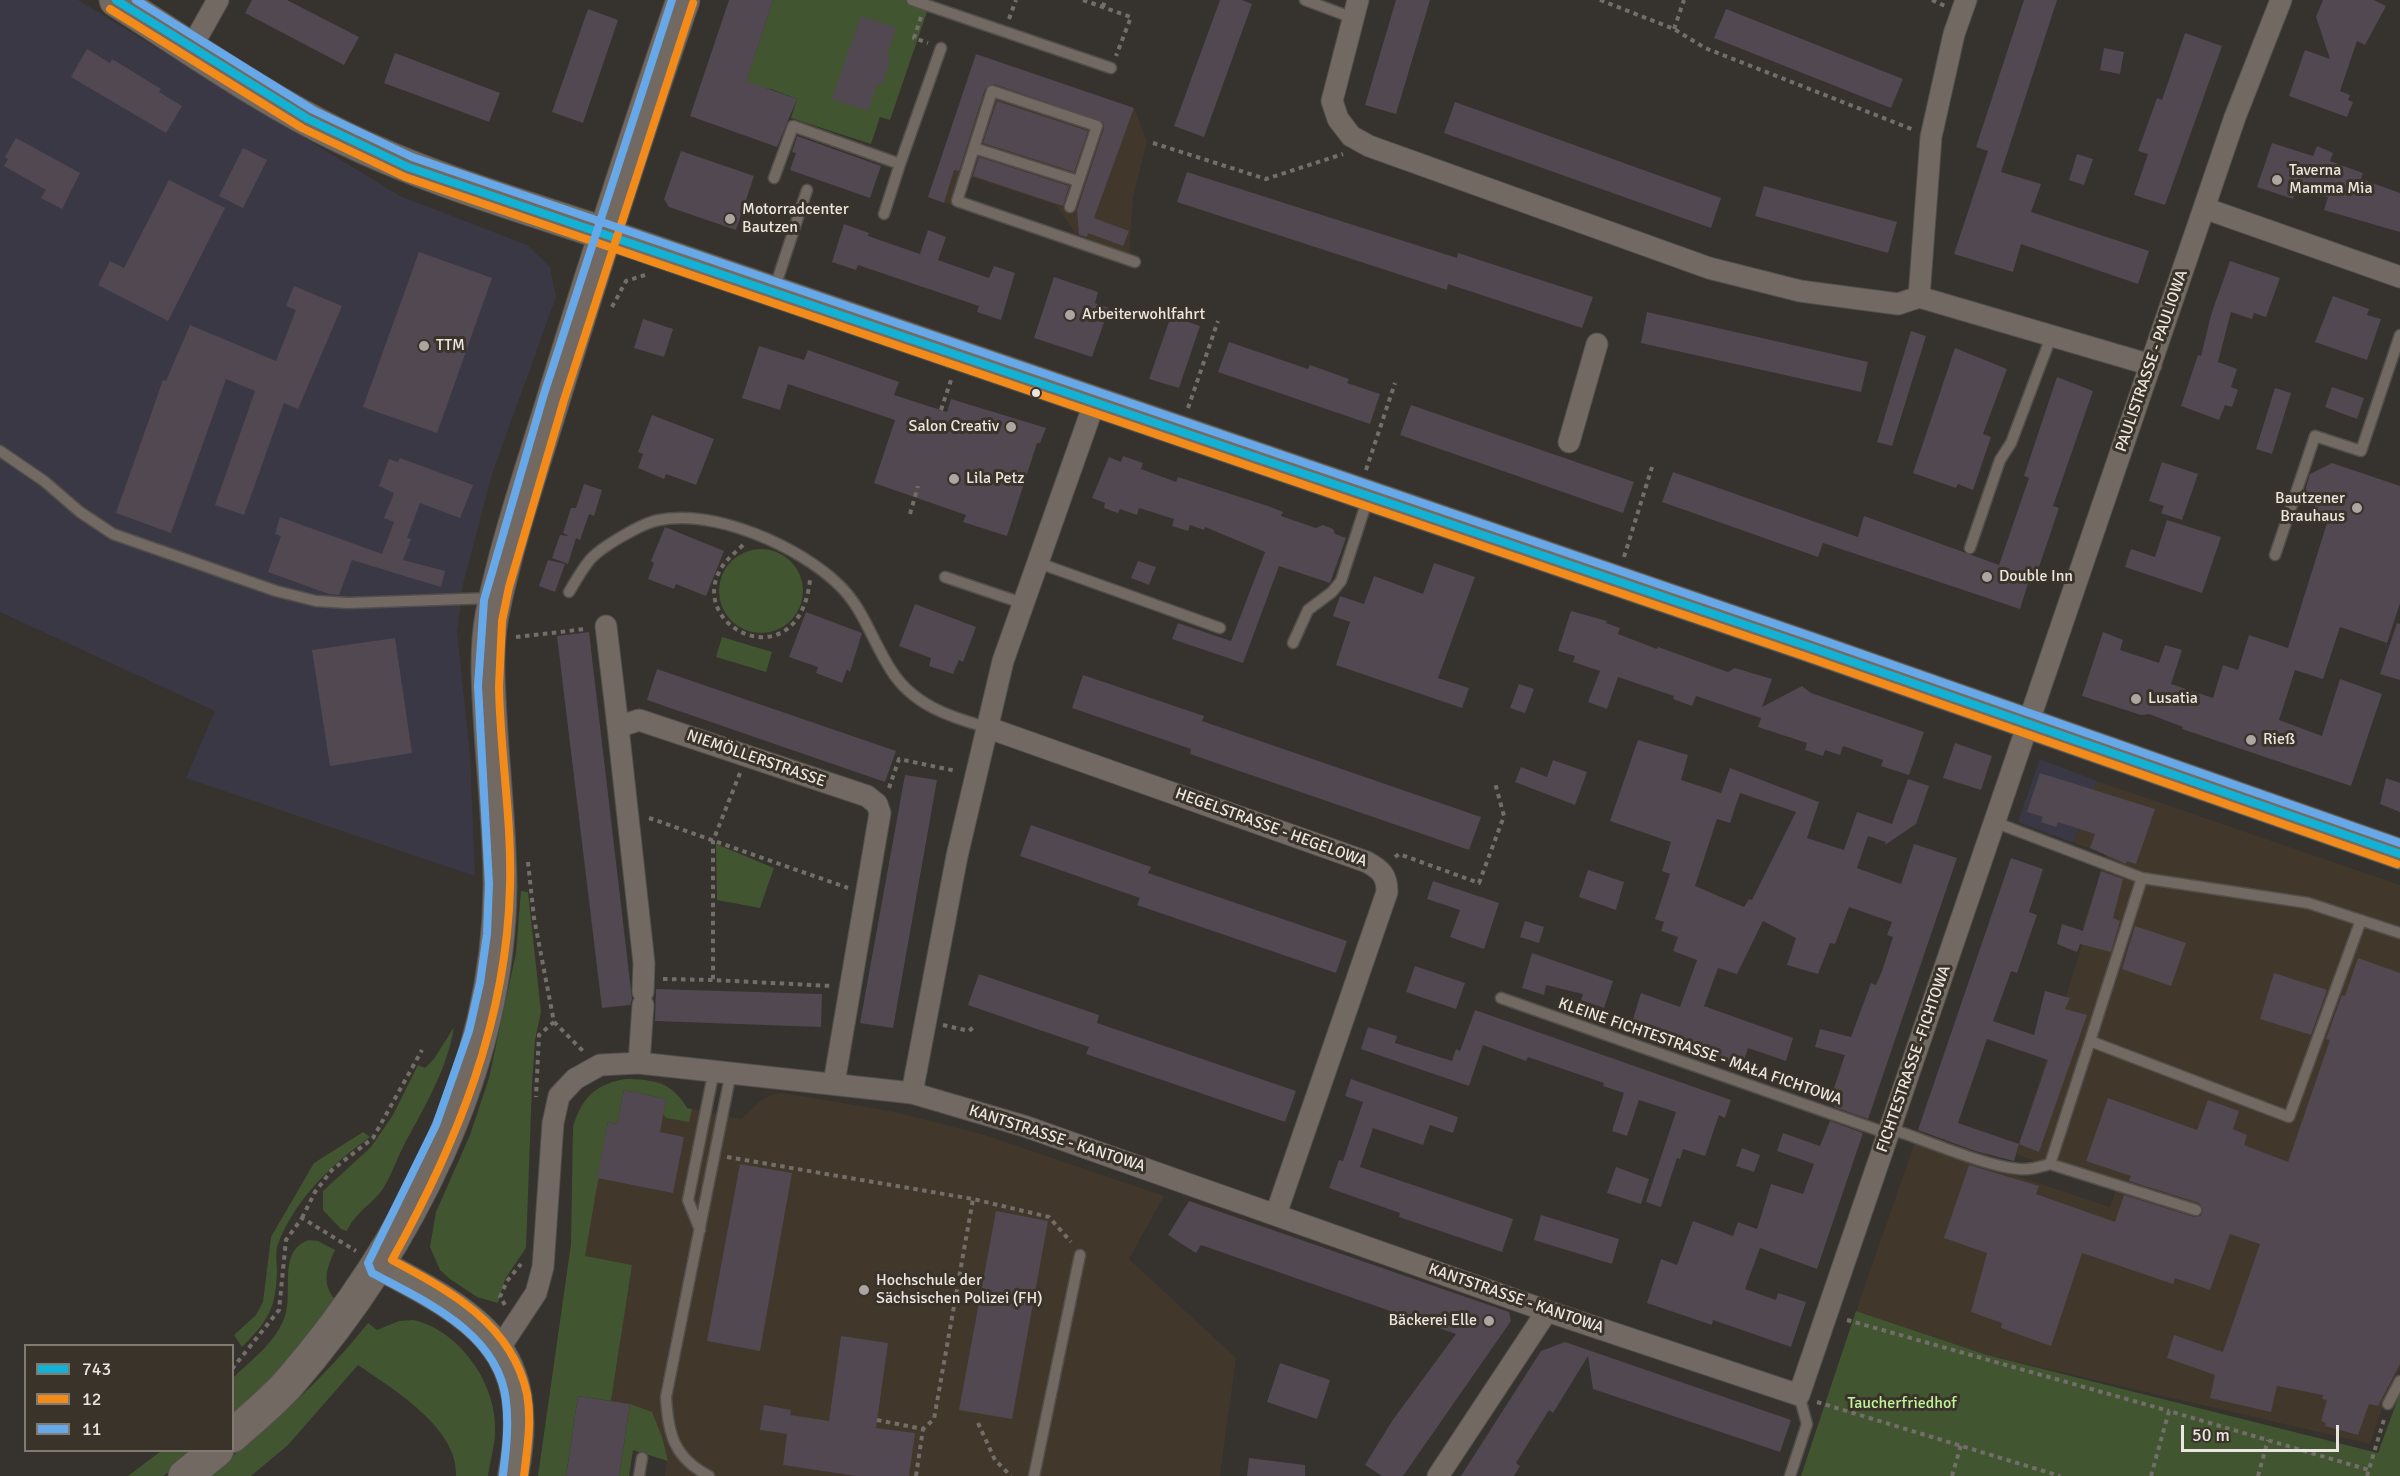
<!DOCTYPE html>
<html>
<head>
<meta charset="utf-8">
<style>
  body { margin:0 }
  #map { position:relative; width:2400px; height:1476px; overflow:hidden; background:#36322e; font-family:Signika,sans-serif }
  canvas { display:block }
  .legend { position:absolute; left:24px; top:1344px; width:210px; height:108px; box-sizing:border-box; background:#3a332a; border:2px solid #807a72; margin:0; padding:8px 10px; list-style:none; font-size:18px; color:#eae5df }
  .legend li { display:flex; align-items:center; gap:12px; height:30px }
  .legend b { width:30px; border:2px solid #807a72 }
  .scale { position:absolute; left:2181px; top:1425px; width:158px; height:27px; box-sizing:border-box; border:3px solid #eae5df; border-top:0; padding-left:8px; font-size:18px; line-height:21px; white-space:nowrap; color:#eae5df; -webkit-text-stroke:4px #3a332a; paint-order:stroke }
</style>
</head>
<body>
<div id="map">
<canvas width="2400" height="1476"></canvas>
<ul class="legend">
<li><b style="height:8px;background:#13b2d5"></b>743</li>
<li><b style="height:8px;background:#f28b1a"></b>12</li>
<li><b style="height:8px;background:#67a8e8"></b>11</li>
</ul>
<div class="scale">50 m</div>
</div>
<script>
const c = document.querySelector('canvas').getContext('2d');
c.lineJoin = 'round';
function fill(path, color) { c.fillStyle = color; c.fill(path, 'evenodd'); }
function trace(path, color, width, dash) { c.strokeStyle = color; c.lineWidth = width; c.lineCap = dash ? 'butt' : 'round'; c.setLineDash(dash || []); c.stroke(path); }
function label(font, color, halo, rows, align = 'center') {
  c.font = font + ' Signika,sans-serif'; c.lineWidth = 6; c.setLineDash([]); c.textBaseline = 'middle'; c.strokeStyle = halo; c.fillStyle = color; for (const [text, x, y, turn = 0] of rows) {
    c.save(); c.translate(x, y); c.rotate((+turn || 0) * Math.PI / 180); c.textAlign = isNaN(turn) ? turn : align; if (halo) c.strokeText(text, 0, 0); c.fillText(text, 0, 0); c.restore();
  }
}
const commercial = new Path2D(`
  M0 0H78L400 196 527 245 550 267 556 297 492 474 463 584 457 633 470 754 475 876 186 778 215 711 0 612Z
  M2040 759 2097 781 2074 843 2018 822Z`);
const built = new Path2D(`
  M976 54 1134 108 1147 141 1133 198 1129 255 1075 233 1056 205 971 177 960 208 928 197Z
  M2097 781 2400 885V1369L2385 1399 2370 1444 1987 1355 1856 1311 1915 1142 2110 1207 2116 1191 2016 1154 2087 930 2082 928 2107 854 2074 843Z
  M626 1079 662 1082 673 1090 687 1108 741 1119 760 1101 773 1094 784 1093 895 1112 985 1135 1164 1196 1129 1259 1236 1358 1220 1476H665L667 1461 627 1427 630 1404 611 1401 621 1339 561 1321 571 1244 573 1127 577 1114 590 1093 613 1081Z`);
const green = new Path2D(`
  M773 0H912L929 6 890 120 880 117 871 144 791 118 797 99 771 89 744 86Z
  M719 591a42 42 0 1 1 84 0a42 42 0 1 1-84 0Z
  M722 637 772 652 766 672 716 657Z
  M716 844 774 868 760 908 717 900Z
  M521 891 528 892 541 1012 535 1040 532 1085 526 1248 505 1279 498 1303 477 1297 450 1279 440 1270 430 1247 436 1212 470 1135 489 1078 516 953Z
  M454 1027C447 1071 423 1109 403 1147 396 1161 391 1176 383 1189 372 1204 354 1214 347 1231L341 1229 323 1210V1191L371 1147 393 1115 418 1065 425 1068 434 1059Z
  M626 1079C653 1079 673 1083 687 1108L692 1109 689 1122 666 1118 663 1114 666 1099 624 1090 617 1124 608 1122 585 1256 632 1265 611 1401 578 1396 566 1476H538L571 1244 573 1127C582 1097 596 1084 626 1079Z
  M363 1132 370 1137C331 1165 296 1198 278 1244 275 1251 277 1263 277 1271 276 1309 268 1321 242 1347L234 1335 256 1315 263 1302 271 1237 314 1163Z
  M309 1240 318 1241 335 1250C327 1267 321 1284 335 1299L311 1339 233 1420V1378C252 1359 273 1345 284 1319 295 1293 276 1251 309 1240Z
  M1856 1311 1987 1355 2378 1453 2400 1393V1476H1801Z
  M413 1320C460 1330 499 1386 495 1435 494 1448 490 1462 488 1476H456C459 1428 391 1388 358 1365L288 1445 251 1476H207C266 1431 322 1381 368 1323L377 1330 399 1321Z
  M630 1404 652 1412 662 1437 668 1461 633 1450 629 1476H619Z
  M161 1451H198L163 1476H128Z`);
const building = new Path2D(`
  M252 0H287L359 37 344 65 245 13Z
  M729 0H773L746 81 797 99 777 147 690 116Z
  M1220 0H1242L1252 4 1204 137 1174 126Z
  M1396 0H1430L1396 114 1365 105Z
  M2024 0H2057L2001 172 2041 184 2031 212 2149 251 2138 284 2021 244 2013 272 1954 254 1988 151 1976 147Z
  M2323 0H2374L2386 6 2365 45 2357 41 2340 91 2350 95 2348 100 2353 102 2347 117 2289 96 2305 50 2330 59 2316 17Z
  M588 9 618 20 583 123 552 112Z
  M1726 9 1903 79 1891 108 1714 38Z
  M861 16 896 28 887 56 891 58 882 85 877 84 868 111 832 99Z
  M2185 33 2222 46 2165 205 2134 195 2148 154 2138 151 2157 98 2162 100Z
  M2104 48 2124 52 2120 74 2100 70Z
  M87 49 110 63 112 59 161 89 159 92 182 106 166 133 71 77Z
  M395 53 500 93 489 122 384 83Z
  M976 54 1134 108 1094 218 1129 231 1123 246 1088 233 1087 237 1079 235 1077 210 1104 128 1103 122 994 84 985 89 959 171 954 170 944 203 928 197Z
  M997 101 1088 131 1074 172 983 143Z
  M1455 102 1721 198 1711 228 1444 133Z
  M797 136 881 166 870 198 790 170 796 153 792 152Z
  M16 138 80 173 62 209 41 198 46 190 4 166 8 159 5 157Z
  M2272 143 2313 156 2317 146 2333 153 2330 161 2363 173 2361 179 2400 193V232L2324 210 2328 197 2295 192 2293 199 2257 187Z
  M243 148 267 160 243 208 219 196Z
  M681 151 754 176 736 230 669 207 664 199Z
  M2077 154 2093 159 2084 185 2069 180Z
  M979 157 1069 186 1063 206 973 176Z
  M1187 172 1457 258 1458 253 1593 297 1582 328 1448 284 1447 290 1177 202Z
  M169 180 225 208 168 321 98 285 110 261 124 268Z
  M1764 186 1897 222 1888 253 1755 216Z
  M844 224 869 233 868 236 920 254 928 230 946 237 938 260 989 278 994 266 1015 273 1001 320 977 312 979 306 858 265 856 270 832 262Z
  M419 252 492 278 437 433 363 407Z
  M2230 261 2280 278 2266 317 2254 313 2252 319 2231 312 2218 362 2237 369 2231 387 2238 390 2232 407 2225 405 2219 420 2181 406 2198 355 2201 356 2211 315Z
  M1054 277 1098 292 1095 303 1109 308 1092 357 1034 338Z
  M294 286 342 306 298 409 284 403 244 515 215 505 255 391 226 379 171 533 116 513 163 380 166 381 190 325 276 361 296 310 286 306Z
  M2333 296 2369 309 2367 315 2381 319 2367 360 2315 342Z
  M1647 312 1868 362 1861 392 1641 343Z
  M1171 316 1200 326 1179 388 1149 379Z
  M643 319 673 329 664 357 634 348Z
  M1911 331 1926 336 1892 446 1877 442Z
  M1229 342 1308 369 1310 365 1349 379 1347 383 1380 394 1370 424 1218 372Z
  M759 346 804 360 808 350 899 382 894 395 947 412 951 399 1046 428 1040 443H1037L1007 536 963 522 966 515 874 483 895 420 788 384 780 410 742 398Z
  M1955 348 2007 369 1983 434 1991 437 1973 490 1958 484 1956 488 1913 473Z
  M2057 377 2093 391 2053 506 2059 508 2040 564 2034 578 2030 577 2020 609 1823 543 1818 557 1662 502 1673 472 1858 537 1864 516 1999 565 2029 478 2024 476Z
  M2332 387 2364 398 2357 419 2325 407Z
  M2275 388 2291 393 2272 454 2256 449Z
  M1411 405 1634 482 1623 513 1400 435Z
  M652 415 714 439 696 485 666 474 664 479 638 468 643 454 638 452Z
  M1123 456 1143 463 1141 469 1176 482 1178 477 1268 506 1283 512 1281 516 1316 528 1323 525 1333 529 1335 534 1346 538 1330 583 1279 566 1243 663 1172 639 1178 623 1231 641 1265 552 1205 527 1204 530 1190 525 1188 531 1172 526 1174 519 1139 508 1137 515 1120 509 1118 513 1104 508 1105 503 1092 498 1109 457 1121 462Z
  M400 458 473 485 460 518 420 503 407 538 411 539 403 560 445 571 441 587 352 560 339 595 329 594 268 572 281 536 275 534 280 517 382 554 394 522 384 518 394 493 379 486 389 459 398 462Z
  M2162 462 2198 474 2182 520 2161 513 2164 506 2149 501Z
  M2332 463 2400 486V603L2387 643 2340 627 2323 679 2295 670 2279 720 2322 736 2340 679 2382 694 2351 786 2182 729 2183 727 2149 714 2141 715 2082 696 2103 632 2123 640 2120 650 2159 663 2165 645 2182 650 2171 684 2213 698 2223 665 2238 670 2249 635 2288 648 2327 523 2312 517 2316 501 2306 494V487L2310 474Z
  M584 484 602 490 594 516 589 514 580 540 576 538 568 564 552 558 560 535 569 536 563 533 571 508H576Z
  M2167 520 2221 537 2202 593 2125 567 2131 549 2155 557Z
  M665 527 724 551 706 596 676 584 674 589 648 579 654 563 651 561Z
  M548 560 565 564 555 592 539 586Z
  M1138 561 1156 567 1149 585 1131 578Z
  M1434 563 1475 577 1438 678 1469 688 1462 708 1336 665 1350 622 1333 616 1340 596 1364 604 1374 576 1423 594Z
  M915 604 976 627 963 662 959 660 953 674 929 666 931 658 899 646Z
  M1571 611 1607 621 1606 623 1620 628 1618 634 1657 649 1658 647 1728 672 1735 668 1772 679 1762 707 1802 686 1811 693 1924 732 1909 775 1881 766 1883 760 1843 746 1840 755 1825 750 1823 756 1805 750 1807 743 1758 727 1761 718 1696 696 1692 706 1673 699 1674 696 1618 677 1607 709 1588 702 1600 671 1573 662 1575 656 1558 651Z
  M806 612 862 633 850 672 847 669 842 683 816 673 818 667 789 657Z
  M2397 623 2400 624V680L2380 674Z
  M589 632 632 999 630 1005 602 1008 557 636Z
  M395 638 412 753 330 766 312 650Z
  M657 669 896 751 885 782 647 700Z
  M1083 675 1204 716 1202 721 1481 817 1469 850 1190 754 1191 749 1072 708Z
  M1519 684 1534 689 1525 713 1510 708Z
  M1638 740 1688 755 1681 780 1721 793 1730 768 1819 802 1807 838 1844 850 1857 812 1892 824 1908 779 1929 786 1916 824 1885 845 1886 842 1868 836 1857 868 1901 884 1914 844 1957 858 1868 1119 1834 1107 1838 1096 1832 1094 1845 1055 1815 1047 1820 1029 1851 1037 1871 983 1876 985 1882 971 1893 937 1887 935 1892 922 1849 907 1835 944 1830 943 1818 974 1787 965 1796 938 1763 921 1737 974 1718 968 1704 1006 1793 1038 1786 1061 1748 1048 1742 1067 1672 1045 1676 1034 1633 1019 1641 993 1680 1007 1697 960 1673 951 1678 937 1661 931 1664 922 1655 919 1670 874 1662 871 1671 842 1610 821ZM1740 793 1796 812 1752 900 1749 899 1744 907 1695 886 1717 819 1730 823Z
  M1955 743 1992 756 1981 790 1943 778Z
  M1553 760 1587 772 1575 805 1515 782 1521 767 1547 777Z
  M2040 773 2155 809 2136 864 2127 861 2126 864 2090 848 2095 834 2058 822 2056 827 2041 822 2043 817 2027 812Z
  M905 775 937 780 893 1028 860 1023Z
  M2386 778 2400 783V812L2380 804Z
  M1031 825 1151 867 1148 873 1347 941 1336 973 1137 905 1140 898 1020 856Z
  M2011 858 2043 869 2029 912 2037 915 2017 973 2011 971 1993 1021 2034 1035 2045 991 2070 998 2065 1009 2087 1015 2039 1152 2019 1144 2014 1161 1975 1151 1918 1130ZM1987 1039 2048 1060 2019 1144 1958 1123Z
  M1588 870 1624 882 1616 910 1579 897Z
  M2101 871 2123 879 2113 918 2120 921 2111 952 2080 944 2077 952 2057 944 2062 924 2083 931Z
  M1433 881 1499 903 1484 949 1450 937 1460 910 1427 899Z
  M1525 921 1544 927 1539 943 1520 937Z
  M2135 926 2186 943 2171 986 2122 969Z
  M1532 953 1613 981 1604 1008 1581 1000 1583 994 1546 985 1544 995 1522 988Z
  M2358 958 2400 973V1364L2378 1406 2369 1404 2358 1435 2325 1426 2326 1423 2321 1421 2327 1400 2322 1399 2323 1395 2277 1386 2271 1412 2210 1398 2215 1375 2167 1358 2174 1335 2223 1352 2260 1244 2230 1234 2210 1290 2175 1278 2173 1284 2082 1253 2051 1346 2001 1328 2002 1323 1971 1312 1987 1253 1944 1238 1969 1165 2039 1186 2036 1194 2115 1222 2124 1195 2194 1217 2201 1216 2203 1209 2199 1203 2129 1181 2131 1176 2086 1161 2108 1098 2197 1130 2208 1100 2239 1111 2233 1129 2247 1135 2244 1145 2288 1162 2330 1040 2326 1039 2342 995 2345 996Z
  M1415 966 1465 983 1456 1009 1406 992Z
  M2274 973 2327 990 2311 1035 2260 1019Z
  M979 974 1099 1015 1097 1023 1296 1091 1285 1122 1086 1054 1089 1047 968 1005Z
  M656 989 822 994 821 1027 655 1021Z
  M1475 1010 1731 1100 1725 1118 1719 1115 1705 1156 1683 1149 1680 1159 1677 1158 1661 1207 1646 1202 1676 1112 1639 1100 1627 1136 1612 1131 1624 1093 1603 1086 1604 1083 1528 1057 1526 1061 1483 1045 1469 1086 1361 1049 1368 1027 1397 1036 1395 1043 1452 1061 1456 1049 1460 1051Z
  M1351 1079 1458 1117 1453 1133 1430 1125 1423 1145 1373 1128 1360 1167 1513 1219 1502 1252 1399 1217 1400 1213 1329 1188 1339 1160 1343 1161 1363 1102 1345 1096Z
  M624 1090 666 1099 660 1132 684 1137 673 1193 597 1178 608 1122 617 1124Z
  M1830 1121 1863 1133 1817 1269 1760 1248 1745 1289 1776 1300 1778 1293 1806 1302 1791 1347 1713 1320 1712 1325 1647 1303 1661 1259 1677 1265 1693 1221 1733 1236 1738 1222 1757 1229 1771 1184 1803 1194 1814 1164 1777 1151 1783 1133 1820 1146Z
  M1742 1148 1760 1155 1754 1172 1736 1166Z
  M740 1164 792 1173 760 1351 707 1341Z
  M1616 1167 1649 1179 1641 1204 1607 1193Z
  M1189 1201 1509 1312 1511 1321 1403 1476H1382L1365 1465 1392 1421 1456 1334 1201 1245 1196 1253 1168 1235Z
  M996 1211 1048 1221 1012 1419 959 1410Z
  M1541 1215 1619 1239 1612 1264 1534 1240Z
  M841 1336 888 1343 876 1428 915 1433 909 1476H856L783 1465 787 1434 760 1430 764 1405 791 1410 790 1415 829 1421Z
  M1565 1342 1791 1420 1780 1452 1593 1389 1588 1356 1553 1413 1549 1410 1516 1463 1520 1466 1514 1476H1461L1541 1351Z
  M1280 1363 1330 1380 1317 1419 1267 1402Z
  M578 1396 630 1404 619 1476H566Z
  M1249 1458 1305 1465V1476H1247Z`);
const path = new Path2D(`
  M1083 0 1131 17 1116 56
  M1600 0 1674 29 1705 48 1914 130
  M1932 0 1945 6
  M1103 7 1105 0
  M921 17 914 38 928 43
  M1009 19 1016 0
  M1674 29 1684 0
  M1153 143 1266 179 1343 154
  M612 307 626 281 645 275
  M1188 408 1218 321
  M941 410 952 377
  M1366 470 1395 383
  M910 514 918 486
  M743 545C734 554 725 560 719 572 690 630 799 680 810 580
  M1624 557 1652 467
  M516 637 586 629
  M740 773 713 841V980L832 986
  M889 788 899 759 956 771
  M649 818 848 888
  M1395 857 1399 854 1479 883 1504 816 1495 783
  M528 862 534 918 554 1022 539 1035 536 1097
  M663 979 713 980
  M554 1022 583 1051
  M943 1025 969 1031 976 1025
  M727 1157 973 1199 1049 1217 1071 1242
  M302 1218 315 1192 332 1170 373 1138 422 1050
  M505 1305 500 1297 507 1281 521 1264
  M1847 1320 2169 1411
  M232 1369 279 1310 286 1240 302 1218 356 1251
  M1817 1402 2060 1476
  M877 1420 923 1429 934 1419 973 1199
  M978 1423 995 1460 1011 1476
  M916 1476 923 1429
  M1952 1476 1961 1445
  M2151 1476 2169 1411 2369 1470
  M2258 1476 2268 1440
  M2367 1476 2385 1416`);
const lane = new Path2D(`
  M912 0 1111 68
  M1305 0 1353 18
  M974 148 1078 181
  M774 178 793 126 900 164 941 48
  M1070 207 1097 126 992 91 957 201 1135 262
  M884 214 900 164
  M774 290 807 190
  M0 451 44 481 80 512 113 534 276 591 316 601 348 603 492 598
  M1970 548 2000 460 2011 443 2051 337
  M2275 555 2315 436 2361 451 2400 335
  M1036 562 1220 628
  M945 577 1022 603
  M569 592C575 582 581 571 589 561 599 548 642 523 659 520 715 509 799 546 839 585 864 609 872 641 891 670 912 704 949 717 986 727
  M1293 643 1308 610 1332 592 1341 581 1368 498
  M1994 822 2142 878 2308 903 2400 933
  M2142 878 2090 1041 2289 1117 2361 920
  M1501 998 1889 1134
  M2090 1041 2050 1164 2196 1210
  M1891 1129C1926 1140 1984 1166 2019 1169 2030 1170 2040 1167 2050 1164
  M700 1230 688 1200 714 1070
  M2388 1404 2400 1381
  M639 1476 642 1458
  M709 1476C674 1458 668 1434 666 1397L731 1072
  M1034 1476 1080 1255
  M1790 1476 1807 1424 1799 1395`);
const street = new Path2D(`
  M1358 0 1332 101 1338 119 1351 136 1369 146 1709 268 1800 291 1898 304 1919 297 2151 365
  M191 48 218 0
  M2204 208 2400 277
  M1919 297 1931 137 1954 34 1966 0
  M1569 442 1597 344
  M606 626 618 727
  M986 727 1367 862C1381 870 1387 875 1387 892L1276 1214
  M643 992 644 963 618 727 639 720 867 796 877 804 880 813 834 1083
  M639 1063 643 1005
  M912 1093 957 856 1003 661 1095 401
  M499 1349 536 1293 543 1267 553 1123 559 1096 575 1079 600 1065 639 1063 912 1093 1024 1126 1547 1311 1799 1395 2235 117 2281 0
  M1438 1476 1547 1311`);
const secondary = new Path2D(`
  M606 234 1810 647 2400 854
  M378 1264C479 1317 538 1349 513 1476`);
const primary = new Path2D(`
  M116 0C190 47 263 99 342 137 426 178 516 204 606 234
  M232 1436C251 1419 272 1402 289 1383 407 1247 499 1069 500 886 500 830 493 772 490 716 488 683 486 648 492 615 508 537 535 460 558 384 598 255 639 127 683 0
  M185 1476 217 1450`);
const bus1 = new Path2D(`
  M116 0 308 119 408 167 1810 647 2400 854`);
const bus2 = new Path2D(`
  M110 9 302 128 405 177 1807 657 2397 864
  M524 1476C527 1449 532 1421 527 1394 512 1324 450 1291 392 1260 457 1143 507 1021 510 886 512 819 500 753 499 686L502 621 509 587 564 400 693 3`);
const bus3 = new Path2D(`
  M136 0 313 110 412 157 1813 637 2400 843
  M503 1475C506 1450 509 1426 506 1401 499 1333 424 1301 372 1273L368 1263 436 1125 469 1031 480 983 487 934 489 884 478 686 484 600 544 394 672 0`);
const markers = [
  [2277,180,6,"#aba6a1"],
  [730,219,6,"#aba6a1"],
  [1070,315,6,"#aba6a1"],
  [424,346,6,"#aba6a1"],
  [1036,393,5,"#eae5df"],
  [1011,427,6,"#aba6a1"],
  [954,479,6,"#aba6a1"],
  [2357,508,6,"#aba6a1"],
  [1987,577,6,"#aba6a1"],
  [2136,699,6,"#aba6a1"],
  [2251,740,6,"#aba6a1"],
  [864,1290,6,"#aba6a1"],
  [1489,1321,6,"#aba6a1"]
];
const poiNames = [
  ["Taverna",2289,171],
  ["Mamma Mia",2289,189],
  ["Motorradcenter",742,210],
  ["Bautzen",742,228],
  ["Arbeiterwohlfahrt",1082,315],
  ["TTM",436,346],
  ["Salon Creativ",999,427,"right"],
  ["Lila Petz",966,479],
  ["Bautzener",2345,499,"right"],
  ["Brauhaus",2345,517,"right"],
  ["Double Inn",1999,577],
  ["Lusatia",2148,699],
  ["Rieß",2263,740],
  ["Hochschule der",876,1281],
  ["Sächsischen Polizei (FH)",876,1299],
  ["Bäckerei Elle",1477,1321,"right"]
];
const streetNames = [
  ["PAULISTRASSE - PAULIOWA",2152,361,-71],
  ["NIEMÖLLERSTRASSE",756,759,19],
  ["HEGELSTRASSE - HEGELOWA",1271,828,20],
  ["KLEINE FICHTESTRASSE - MAŁA FICHTOWA",1700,1052,19],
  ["FICHTESTRASSE -FICHTOWA",1914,1059,-71],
  ["KANTSTRASSE - KANTOWA",1057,1139,18],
  ["KANTSTRASSE - KANTOWA",1516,1299,19]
];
const parkNames = [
  ["Taucherfriedhof",1902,1404]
];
fill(commercial, '#3b3846');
fill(built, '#42372b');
fill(green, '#415530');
fill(building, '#514851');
trace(lane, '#524f4b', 13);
trace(street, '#524f4b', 23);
trace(secondary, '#524f4b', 32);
trace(primary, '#524f4b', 35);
trace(path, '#746e6a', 4, [4.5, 4.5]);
trace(lane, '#726963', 10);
trace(street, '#726963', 21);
trace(secondary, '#736c64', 30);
trace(primary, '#726962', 33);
trace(bus1, '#13b2d5', 8);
trace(bus2, '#f28b1a', 8);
trace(bus3, '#67a8e8', 8);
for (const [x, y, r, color] of markers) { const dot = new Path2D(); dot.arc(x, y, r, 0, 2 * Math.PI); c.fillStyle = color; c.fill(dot); trace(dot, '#3a332a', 2); }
label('16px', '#eae5df', '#3a332a', poiNames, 'left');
label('16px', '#eae5df', '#3a332a', streetNames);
label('16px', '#c0f398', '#3a332a', parkNames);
</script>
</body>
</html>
